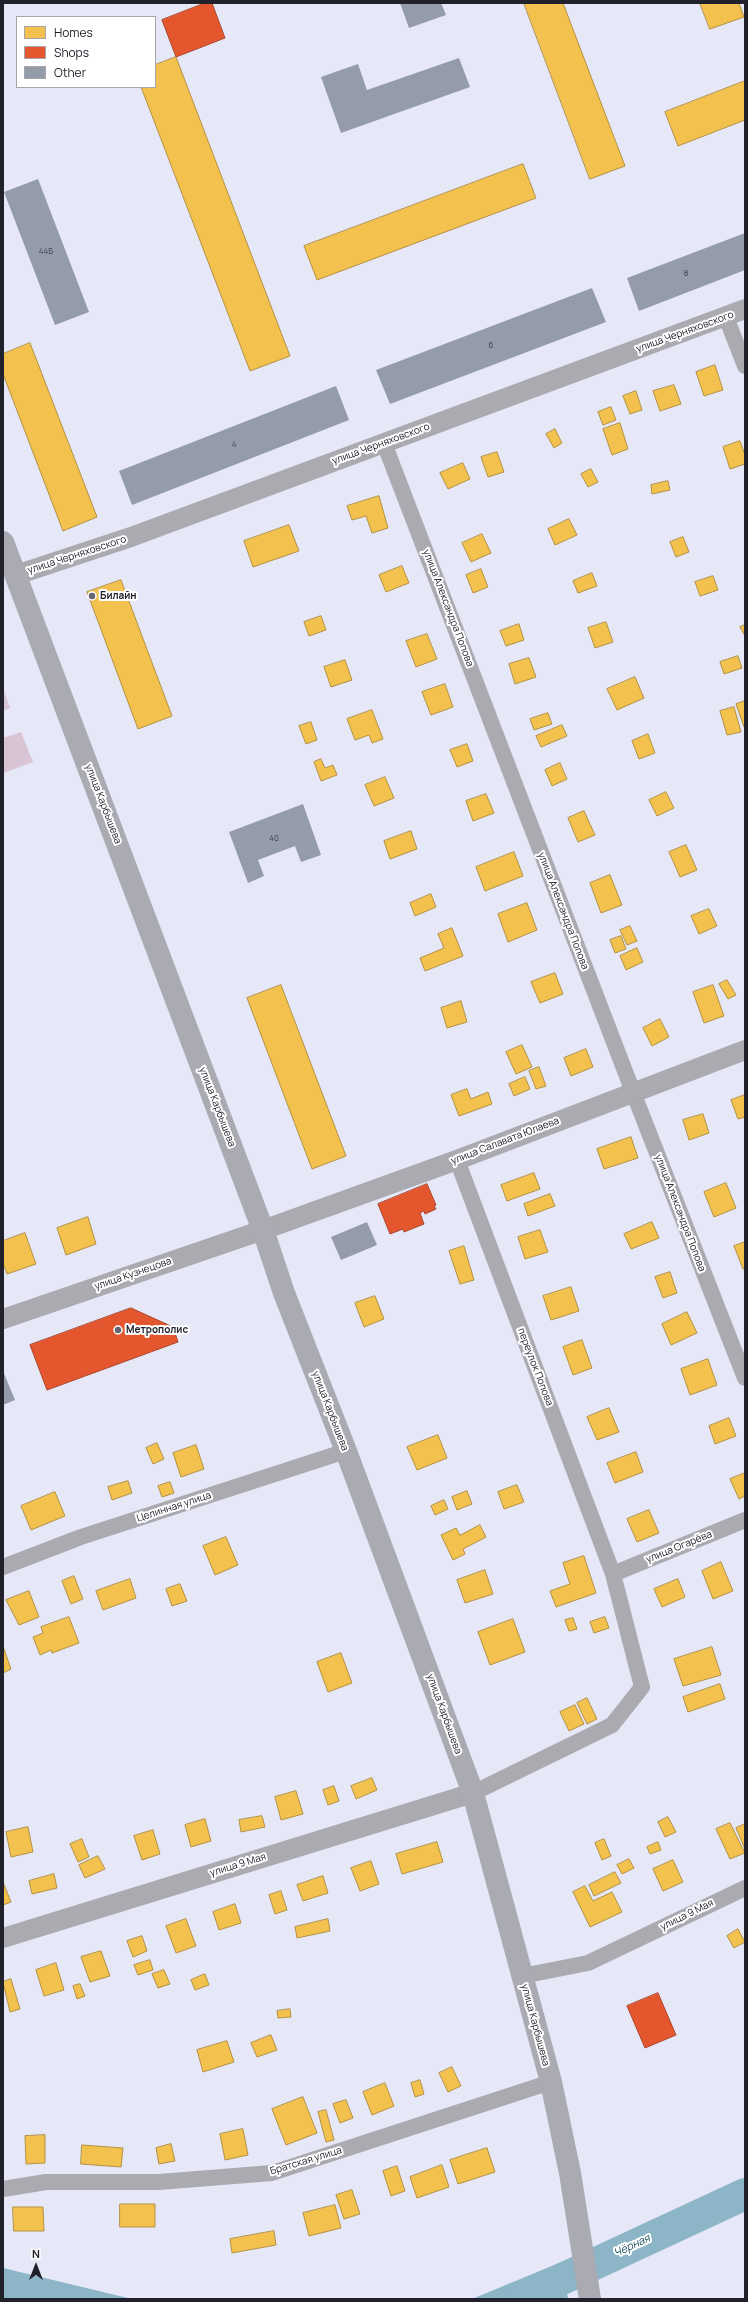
<!DOCTYPE html>
<html>
<head>
<meta charset="utf-8">
<style>
  body { margin:0 }
  #map { position:relative; width:748px; height:2302px; overflow:hidden; background:#e6e7f7; font-family:Manrope,sans-serif }
  canvas { display:block }
  .frame { position:absolute; inset:0; border:4px solid #21212b; pointer-events:none }
  .legend { position:absolute; left:16px; top:16px; width:140px; height:72px; box-sizing:border-box; background:#fff; border:1px solid #a6a6aa; margin:0; padding:5px 7px; list-style:none; font-size:12px; color:#21212b }
  .legend li { display:flex; align-items:center; gap:8px; height:20px }
  .legend b { width:20px; border:1px solid #a6a6aa }
  .north { position:absolute; left:16px; top:2246px; width:40px; height:40px; -webkit-text-stroke:3px #fff; paint-order:stroke; rotate:0deg; font-size:11px; font-weight:700; line-height:16px; text-align:center; color:#21212b }
  .north::after { content:''; display:block; margin:auto; width:14px; height:18px; background:#21212b; clip-path:polygon(50% 0,100% 100%,50% 72%,0 100%) }
</style>
</head>
<body>
<div id="map">
<canvas width="748" height="2302"></canvas>
<div class="frame"></div>
<ul class="legend">
<li><b style="height:11px;background:#f2c14e"></b>Homes</li>
<li><b style="height:11px;background:#e4572e"></b>Shops</li>
<li><b style="height:11px;background:#959ca9"></b>Other</li>
</ul>
<div class="north">N</div>
</div>
<script>
const c = document.querySelector('canvas').getContext('2d');
c.lineJoin = 'round';
function fill(path, color) { c.fillStyle = color; c.fill(path, 'evenodd'); }
function trace(path, color, width, dash) { c.strokeStyle = color; c.lineWidth = width; c.lineCap = dash ? 'butt' : 'round'; c.setLineDash(dash || []); c.stroke(path); }
function label(font, color, halo, rows, align = 'center') {
  c.font = font + ' Manrope,sans-serif'; c.lineWidth = 4; c.setLineDash([]); c.textBaseline = 'middle'; c.strokeStyle = halo; c.fillStyle = color; for (const [text, x, y, turn = 0] of rows) {
    c.save(); c.translate(x, y); c.rotate((+turn || 0) * Math.PI / 180); c.textAlign = isNaN(turn) ? turn : align; if (halo) c.strokeText(text, 0, 0); c.fillText(text, 0, 0); c.restore();
  }
}
const green = new Path2D(`
  M3 688 10 708 3 711Z
  M21 732 33 762 3 773V738Z`);
const water = new Path2D(`
  M559 2263 568 2298 566 2299H472Z
  M3 2268 132 2299H3Z`);
const homes = new Path2D(`
  M524 3H563L625 166 590 179Z
  M700 3H739L744 17 710 29Z
  M176 57 290 356 250 371 141 87H155V65Z
  M745 81V120L678 146 665 112Z
  M523 164 536 198 317 280 304 246Z
  M30 343 97 517 63 531 3 374V354Z
  M715 365 723 390 704 396 696 372Z
  M674 385 681 404 660 411 653 391Z
  M636 391 642 410 630 414 623 396Z
  M611 407 616 420 603 425 598 412Z
  M620 423 628 449 612 455 603 429Z
  M555 429 562 443 554 448 546 434Z
  M740 441 745 455V464L730 469 723 447Z
  M497 452 504 472 488 477 481 457Z
  M463 463 470 479 448 489 440 473Z
  M591 469 598 482 588 487 581 474Z
  M668 481 670 490 652 494 651 485Z
  M379 496 388 528 372 533 366 516 352 520 347 506Z
  M569 519 577 535 555 545 548 529Z
  M289 525 299 551 253 567 244 541Z
  M482 534 491 553 471 562 462 543Z
  M683 537 689 552 676 557 670 542Z
  M402 566 409 583 386 592 379 575Z
  M481 569 488 587 473 593 466 575Z
  M592 573 597 586 578 593 573 581Z
  M713 576 718 590 700 596 695 582Z
  M121 580 172 716 138 729 87 592Z
  M321 616 326 630 309 636 304 622Z
  M606 622 613 642 595 648 588 628Z
  M519 624 524 640 506 646 500 631Z
  M745 625V636L740 627Z
  M427 634 437 659 416 667 406 641Z
  M738 656 742 668 724 674 720 662Z
  M529 658 536 677 515 684 509 664Z
  M345 660 352 680 331 687 324 667Z
  M635 677 644 698 617 710 607 689Z
  M445 684 453 707 431 715 422 692Z
  M745 701V727H744L736 704Z
  M734 707 741 732 727 735 720 711Z
  M372 710 383 739 372 743 369 735 355 740 347 719Z
  M548 713 552 724 534 730 530 719Z
  M311 722 317 740 306 744 299 726Z
  M562 725 567 736 541 747 536 736Z
  M648 734 655 753 639 759 632 741Z
  M467 744 473 761 457 767 450 750Z
  M321 759 325 768 333 765 337 775 321 781 314 762Z
  M560 763 567 779 552 786 545 770Z
  M385 777 394 798 374 806 365 785Z
  M666 792 674 808 657 816 649 800Z
  M486 794 494 813 473 821 466 801Z
  M584 811 595 835 578 842 568 818Z
  M411 831 417 849 390 859 384 841Z
  M686 845 697 870 680 877 669 852Z
  M514 852 523 876 485 891 476 867Z
  M610 875 622 905 601 913 590 883Z
  M431 894 436 907 415 916 410 903Z
  M527 903 537 930 508 942 498 914Z
  M709 909 717 926 699 934 691 916Z
  M630 926 637 941 627 945 620 930Z
  M452 928 463 956 425 971 420 958 444 948 438 934Z
  M621 936 626 949 615 953 610 940Z
  M637 948 643 962 626 970 620 956Z
  M555 973 563 994 540 1003 531 982Z
  M727 980 736 995 728 999 719 984Z
  M281 985 346 1156 312 1169 247 998Z
  M713 985 724 1016 704 1023 693 992Z
  M461 1001 467 1022 447 1028 441 1008Z
  M660 1019 669 1037 652 1046 643 1028Z
  M522 1045 532 1067 516 1074 506 1052Z
  M586 1049 593 1067 571 1076 564 1058Z
  M539 1067 546 1086 536 1089 529 1071Z
  M525 1077 530 1089 514 1096 509 1084Z
  M467 1089 471 1099 488 1092 492 1104 459 1116 451 1095Z
  M745 1095V1117L738 1119 731 1100Z
  M703 1114 709 1133 689 1140 683 1120Z
  M631 1137 638 1158 604 1169 597 1149Z
  M534 1173 540 1189 507 1201 501 1185Z
  M726 1183 736 1208 714 1217 704 1192Z
  M550 1194 555 1206 528 1216 524 1204Z
  M88 1217 96 1244 66 1255 57 1228Z
  M652 1222 659 1238 631 1249 624 1234Z
  M540 1230 548 1252 525 1259 518 1237Z
  M25 1233 36 1264 7 1274 3 1263V1241Z
  M745 1242V1269H743L734 1246Z
  M464 1246 474 1280 460 1284 449 1251Z
  M670 1272 677 1293 663 1298 655 1277Z
  M571 1287 579 1311 551 1320 543 1296Z
  M375 1296 384 1319 364 1327 355 1303Z
  M687 1312 697 1333 671 1345 662 1324Z
  M582 1340 592 1368 573 1375 563 1347Z
  M708 1359 717 1385 690 1395 681 1369Z
  M609 1408 619 1432 597 1440 587 1417Z
  M729 1418 736 1436 715 1444 709 1426Z
  M438 1435 447 1458 417 1470 407 1447Z
  M157 1443 164 1459 153 1464 146 1448Z
  M196 1445 204 1469 181 1477 173 1453Z
  M636 1452 643 1472 615 1483 607 1463Z
  M745 1473V1496L739 1499 730 1479Z
  M128 1481 132 1493 112 1500 108 1487Z
  M170 1482 174 1493 162 1497 158 1486Z
  M517 1485 524 1502 504 1509 498 1492Z
  M467 1491 472 1504 457 1510 452 1497Z
  M55 1492 65 1516 31 1530 21 1506Z
  M444 1500 448 1509 435 1515 431 1506Z
  M649 1510 659 1533 637 1542 627 1519Z
  M480 1525 486 1537 463 1549 465 1554 453 1560 441 1535 456 1528 460 1535Z
  M226 1537 238 1565 215 1575 203 1546Z
  M584 1556 596 1593 556 1607 550 1591 570 1584 563 1563Z
  M721 1562 733 1591 713 1599 702 1571Z
  M485 1570 493 1594 465 1603 457 1580Z
  M74 1576 83 1599 71 1604 62 1581Z
  M130 1579 136 1598 103 1610 96 1591Z
  M678 1579 685 1597 662 1607 654 1589Z
  M180 1584 187 1601 172 1606 166 1589Z
  M29 1591 39 1617 19 1625 6 1600Z
  M69 1617 79 1643 52 1653 51 1650 40 1655 33 1637 43 1633 41 1627Z
  M605 1617 609 1628 594 1633 590 1622Z
  M573 1618 577 1629 569 1631 565 1620Z
  M513 1619 525 1652 490 1665 478 1632Z
  M3 1646 11 1669 3 1673Z
  M712 1647 721 1675 683 1686 674 1659Z
  M341 1653 352 1683 328 1692 317 1662Z
  M720 1684 725 1699 688 1712 683 1697Z
  M587 1698 597 1719 587 1724 577 1703Z
  M575 1705 584 1724 569 1731 560 1712Z
  M372 1778 377 1790 356 1799 351 1786Z
  M334 1786 339 1801 328 1805 323 1790Z
  M296 1791 303 1814 281 1820 275 1797Z
  M262 1816 265 1827 241 1832 239 1820Z
  M668 1817 676 1832 665 1837 658 1822Z
  M205 1819 211 1841 191 1847 185 1825Z
  M730 1823 745 1853 730 1859 716 1829Z
  M745 1824V1849L736 1828Z
  M28 1827 33 1852 11 1857 6 1832Z
  M153 1830 160 1854 142 1860 134 1836Z
  M82 1839 89 1857 78 1862 70 1844Z
  M604 1839 611 1856 602 1860 595 1843Z
  M437 1842 443 1862 402 1874 396 1854Z
  M658 1842 661 1850 650 1854 647 1847Z
  M98 1856 105 1869 85 1878 79 1865Z
  M629 1859 634 1868 622 1874 617 1865Z
  M673 1860 683 1882 663 1891 653 1869Z
  M371 1861 379 1884 360 1891 351 1868Z
  M615 1872 621 1883 594 1896 589 1885Z
  M54 1874 57 1888 32 1894 29 1881Z
  M323 1876 328 1893 303 1901 297 1885Z
  M3 1882 11 1902 3 1905Z
  M585 1886 593 1901 612 1892 622 1912 590 1927 573 1892Z
  M281 1891 287 1910 275 1914 269 1895Z
  M235 1904 241 1923 219 1930 213 1912Z
  M186 1919 196 1946 176 1953 166 1926Z
  M328 1919 330 1931 297 1938 295 1927Z
  M738 1929 745 1942 734 1948 727 1936Z
  M142 1936 147 1951 133 1957 127 1941Z
  M101 1951 110 1976 90 1982 81 1957Z
  M150 1960 153 1970 138 1975 134 1965Z
  M56 1963 64 1990 44 1996 36 1970Z
  M164 1970 170 1984 158 1988 152 1974Z
  M205 1974 209 1985 195 1990 191 1980Z
  M11 1979 20 2009 10 2012 3 1982Z
  M80 1984 85 1996 77 1999 73 1986Z
  M290 2009 291 2017 278 2018 277 2011Z
  M271 2035 277 2050 257 2057 251 2043Z
  M227 2041 234 2062 203 2072 197 2050Z
  M452 2067 461 2086 448 2092 439 2073Z
  M420 2080 424 2094 415 2097 411 2083Z
  M385 2083 394 2106 372 2115 363 2092Z
  M303 2097 317 2133 286 2145 272 2109Z
  M346 2100 353 2118 340 2123 333 2104Z
  M326 2110 334 2140 326 2142 318 2112Z
  M243 2129 248 2155 225 2160 220 2134Z
  M45 2135V2163L26 2164 25 2136Z
  M171 2144 175 2161 159 2164 156 2148Z
  M82 2145 123 2148 121 2167 81 2164Z
  M487 2148 495 2172 458 2184 450 2160Z
  M442 2165 449 2187 417 2198 410 2177Z
  M397 2166 405 2191 391 2196 383 2171Z
  M352 2190 360 2214 344 2219 336 2195Z
  M120 2204H155V2227H120Z
  M335 2205 341 2228 309 2236 303 2213Z
  M13 2207H43L44 2231H14Z
  M274 2231 276 2245 232 2253 230 2239Z`);
const shops = new Path2D(`
  M205 3H212L225 38 176 57 162 20Z
  M427 1184 436 1205 434 1206 436 1209 425 1214 424 1211 420 1213 424 1224 404 1232 403 1229 390 1234 378 1204Z
  M131 1308 173 1327 178 1342 47 1390 30 1345Z
  M658 1993 676 2035 645 2048 627 2006Z`);
const river = new Path2D(`
  M519 2299 745 2194`);
const building = new Path2D(`
  M400 3H441L446 15 409 28Z
  M459 58 470 87 341 133 321 77 358 64 367 90Z
  M38 179 89 312 55 325 4 192Z
  M745 233V270L639 311 627 278Z
  M592 288 606 322 390 404 376 370Z
  M336 386 349 420 132 505 119 471Z
  M303 804 321 855 301 862 295 846 258 860 264 876 248 883 229 832Z
  M367 1222 377 1245 341 1260 331 1237Z
  M3 1371 15 1400 3 1405Z`);
const minor = new Path2D(`
  M726 317 745 366
  M384 443 633 1092 745 1378
  M457 1160 613 1574 642 1687 612 1725 473 1793
  M3 1567 81 1537 346 1451
  M613 1574 745 1520
  M522 1976 588 1963 745 1888
  M3 2189 46 2182H159L272 2173 551 2082`);
const tertiary = new Path2D(`
  M16 575 131 537 745 309
  M3 1319 263 1230 457 1160 745 1050
  M3 1938 473 1793`);
const secondary = new Path2D(`
  M3 542 263 1230 284 1293 346 1451 473 1793 551 2082 570 2173 590 2299`);
const markers = [
  [92,596,4,"#666672"],
  [118,1330,4,"#666672"]
];
const numberNames = [
  ["44Б",46,252],
  ["8",686,274],
  ["6",491,346],
  ["4",234,445],
  ["40",274,839]
];
const streetNames = [
  ["улица Черняховского",685,332,-20],
  ["улица Черняховского",381,444,-20],
  ["улица Черняховского",77,555,-18],
  ["улица Александра Попова",448,608,69],
  ["улица Карбышева",103,804,69],
  ["улица Александра Попова",563,911,69],
  ["улица Карбышева",217,1107,69],
  ["улица Салавата Юлаева",505,1141,-21],
  ["улица Александра Попова",680,1213,69],
  ["улица Кузнецова",133,1274,-19],
  ["переулок Попова",535,1367,69],
  ["улица Карбышева",330,1411,69],
  ["Целинная улица",174,1507,-18],
  ["улица Огарёва",679,1547,-22],
  ["улица Карбышева",444,1714,70],
  ["улица 9 Мая",238,1865,-17],
  ["улица 9 Мая",687,1915,-26],
  ["улица Карбышева",535,2025,75],
  ["Братская улица",306,2161,-17]
];
const poiNames = [
  ["Билайн",100,596],
  ["Метрополис",126,1330]
];
const waterNames = [
  ["Чёрная",632,2246,-25]
];
fill(green, '#d8c4d5');
fill(water, '#8cb5c7');
fill(homes, '#f2c14e');
trace(homes, '#b39144', 1);
fill(shops, '#e4572e');
trace(shops, '#aa472d', 1);
trace(river, '#8cb5c7', 32);
fill(building, '#959ca9');
trace(minor, '#abaab1', 16);
trace(tertiary, '#abaab1', 20);
trace(secondary, '#aaaab2', 22);
for (const [x, y, r, color] of markers) { const dot = new Path2D(); dot.arc(x, y, r, 0, 2 * Math.PI); c.fillStyle = color; c.fill(dot); trace(dot, '#fff', 1.5); }
label('8px', '#3e404a', null, numberNames);
label('10px', '#21212b', '#fff', streetNames);
label('bold 10px', '#21212b', '#fff', poiNames, 'left');
label('italic 11px', '#205160', '#fff', waterNames);
</script>
</body>
</html>
